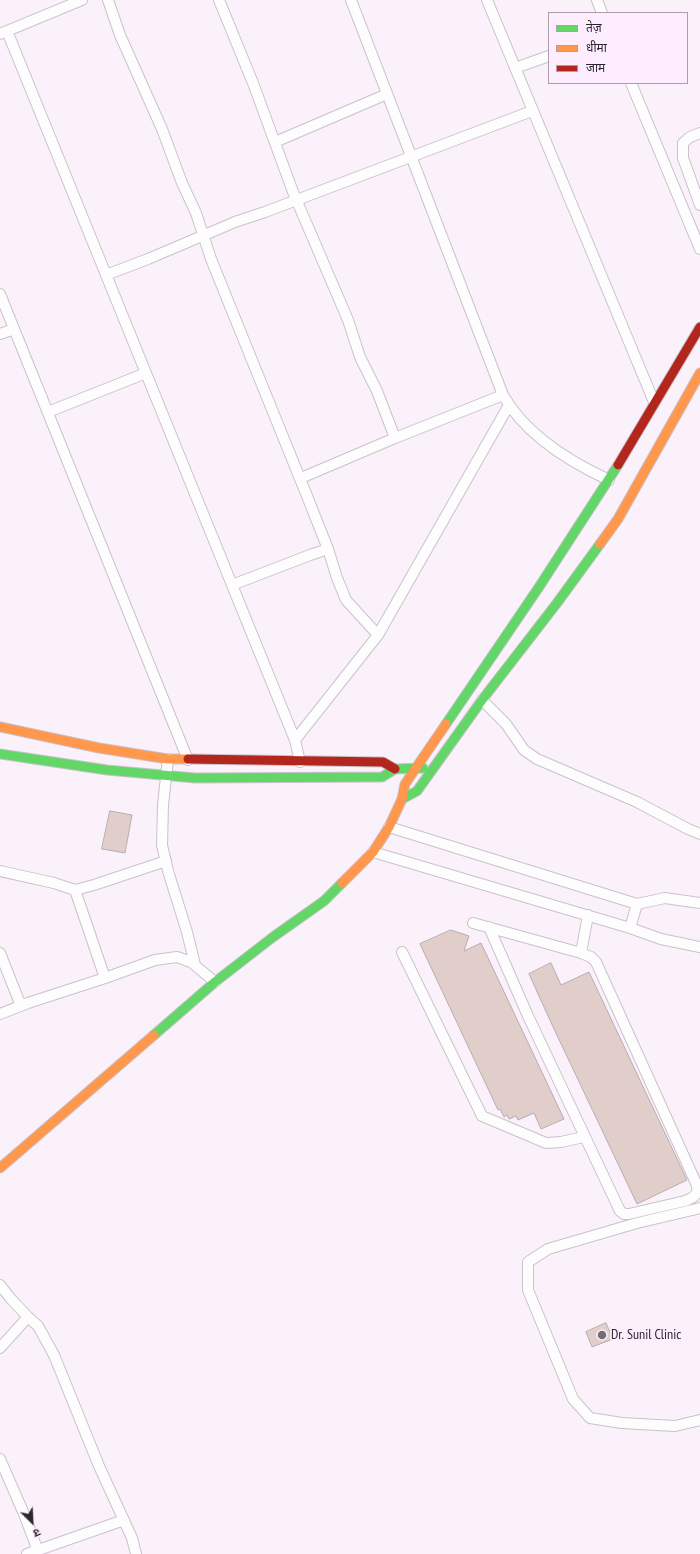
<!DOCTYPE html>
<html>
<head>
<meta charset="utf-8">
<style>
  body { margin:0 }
  #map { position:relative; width:700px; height:1554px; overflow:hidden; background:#faf1fb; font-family:"PT Sans Narrow","Noto Sans Devanagari",sans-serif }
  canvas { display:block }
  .legend { position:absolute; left:548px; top:12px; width:140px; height:72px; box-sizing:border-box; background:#feedff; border:1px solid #ab9dab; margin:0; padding:5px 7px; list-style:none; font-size:12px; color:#2e262e }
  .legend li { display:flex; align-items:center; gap:8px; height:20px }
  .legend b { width:20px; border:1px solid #ab9dab }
  .north { position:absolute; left:12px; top:1502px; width:40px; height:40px; -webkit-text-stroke:3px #feedff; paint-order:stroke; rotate:156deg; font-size:11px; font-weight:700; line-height:16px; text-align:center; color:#2e262e }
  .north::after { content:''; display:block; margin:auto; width:14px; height:18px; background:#2e262e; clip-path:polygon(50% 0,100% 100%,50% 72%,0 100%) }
</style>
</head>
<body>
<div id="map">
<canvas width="700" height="1554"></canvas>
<ul class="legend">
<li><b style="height:5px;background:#63d668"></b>तेज़</li>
<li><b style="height:5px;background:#ff974d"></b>धीमा</li>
<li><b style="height:5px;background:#b3261e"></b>जाम</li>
</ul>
<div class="north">उ</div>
</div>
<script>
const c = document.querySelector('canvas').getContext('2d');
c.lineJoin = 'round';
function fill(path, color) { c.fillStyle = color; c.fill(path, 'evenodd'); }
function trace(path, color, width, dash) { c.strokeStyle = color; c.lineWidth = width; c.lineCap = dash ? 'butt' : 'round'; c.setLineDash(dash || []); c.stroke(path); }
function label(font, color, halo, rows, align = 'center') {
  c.font = font + ' "PT Sans Narrow",sans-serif'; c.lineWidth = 3.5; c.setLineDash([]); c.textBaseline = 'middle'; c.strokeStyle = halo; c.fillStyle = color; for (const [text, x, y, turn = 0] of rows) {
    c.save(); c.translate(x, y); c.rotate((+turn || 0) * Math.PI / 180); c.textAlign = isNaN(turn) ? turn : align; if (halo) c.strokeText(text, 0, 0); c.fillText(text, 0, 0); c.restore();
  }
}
const building = new Path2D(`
  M110 811 132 815 125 853 102 849Z
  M451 930 469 936 464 951 481 943 564 1119 541 1129 534 1113 518 1120 516 1116 509 1119 507 1115 504 1117 500 1109 498 1110 420 944Z
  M551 963 561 985 589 972 687 1180 637 1204 554 1029 529 974Z
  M606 1323 613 1339 592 1347 586 1332Z`);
const street = new Path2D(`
  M108 0 120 35 162 129 182 183 196 213 211 259 307 496 328 549 337 578 346 600 378 635
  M219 0 253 83 293 192 348 320 360 357 377 391 395 438
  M351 0 503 395C525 434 570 462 609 480
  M487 0 654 402
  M597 0 602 13
  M7 31 295 740
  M0 34 82 0
  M515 68 549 56
  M631 83 700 249
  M700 133 690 137 683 143V158L700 205
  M275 142 387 94
  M106 275 148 259 235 222 265 212 532 111
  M0 294 188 760
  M0 334 14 329
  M48 412 146 373
  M301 478 395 438 503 395
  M232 585 310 555 328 549
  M482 700 506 724 524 750 537 759 637 802 688 829 700 834
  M168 759 163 805 162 845 168 871 187 932 195 965
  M300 762 295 740 378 635 509 405
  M389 827 637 904 665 898 700 903
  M373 852 630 928 661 939 700 947
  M0 871 54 883 75 890 94 885 166 861
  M75 890 105 978
  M473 923 581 953 591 957 596 962 696 1183C700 1194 695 1197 685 1201L629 1214H624L620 1211 528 1016 489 927
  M630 928 637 904
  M402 952 482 1116 546 1143 561 1142 584 1137
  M0 953 21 1006
  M581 953 588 915
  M0 1014 28 1003 105 978 155 960 177 957 191 962 215 982
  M700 1208 637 1223 548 1249 528 1262V1290L573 1399 590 1418 622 1423 675 1426 700 1420
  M0 1285 11 1299 28 1317 0 1348
  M28 1317 38 1326 54 1355 99 1466 132 1538 136 1554
  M0 1459 24 1514 38 1551
  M27 1554 124 1520`);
const fast = new Path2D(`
  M446 724 539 587 618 465
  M0 754 107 770 195 778 382 777 395 769 423 768
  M402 799 417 791 482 700 557 603 600 544
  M154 1035 215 982 273 937 324 901 342 883`);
const slow = new Path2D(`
  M600 544 618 519 700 373
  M0 727 99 748 168 759H188
  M342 883 373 852 389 827 402 799 405 784 446 724
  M0 1168 154 1035`);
const jam = new Path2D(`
  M618 465 700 327
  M188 759 383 762 395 769`);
const markers = [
  [602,1335,5,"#756d76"]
];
const poiNames = [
  ["Dr. Sunil Clinic",611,1335]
];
fill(building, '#e1cecb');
trace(building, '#b6adb0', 1);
trace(street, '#cac2cb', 12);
trace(fast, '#cac2cb', 11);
trace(slow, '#cac2cb', 11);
trace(jam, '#cac2cb', 11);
trace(street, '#fefdfe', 10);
trace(fast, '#63d668', 9);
trace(slow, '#ff974d', 9);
trace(jam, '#b3261e', 9);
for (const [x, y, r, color] of markers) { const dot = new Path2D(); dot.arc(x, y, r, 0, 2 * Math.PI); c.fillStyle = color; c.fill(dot); trace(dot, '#feedff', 1.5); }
label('14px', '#2e262e', '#feedff', poiNames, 'left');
</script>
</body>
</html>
